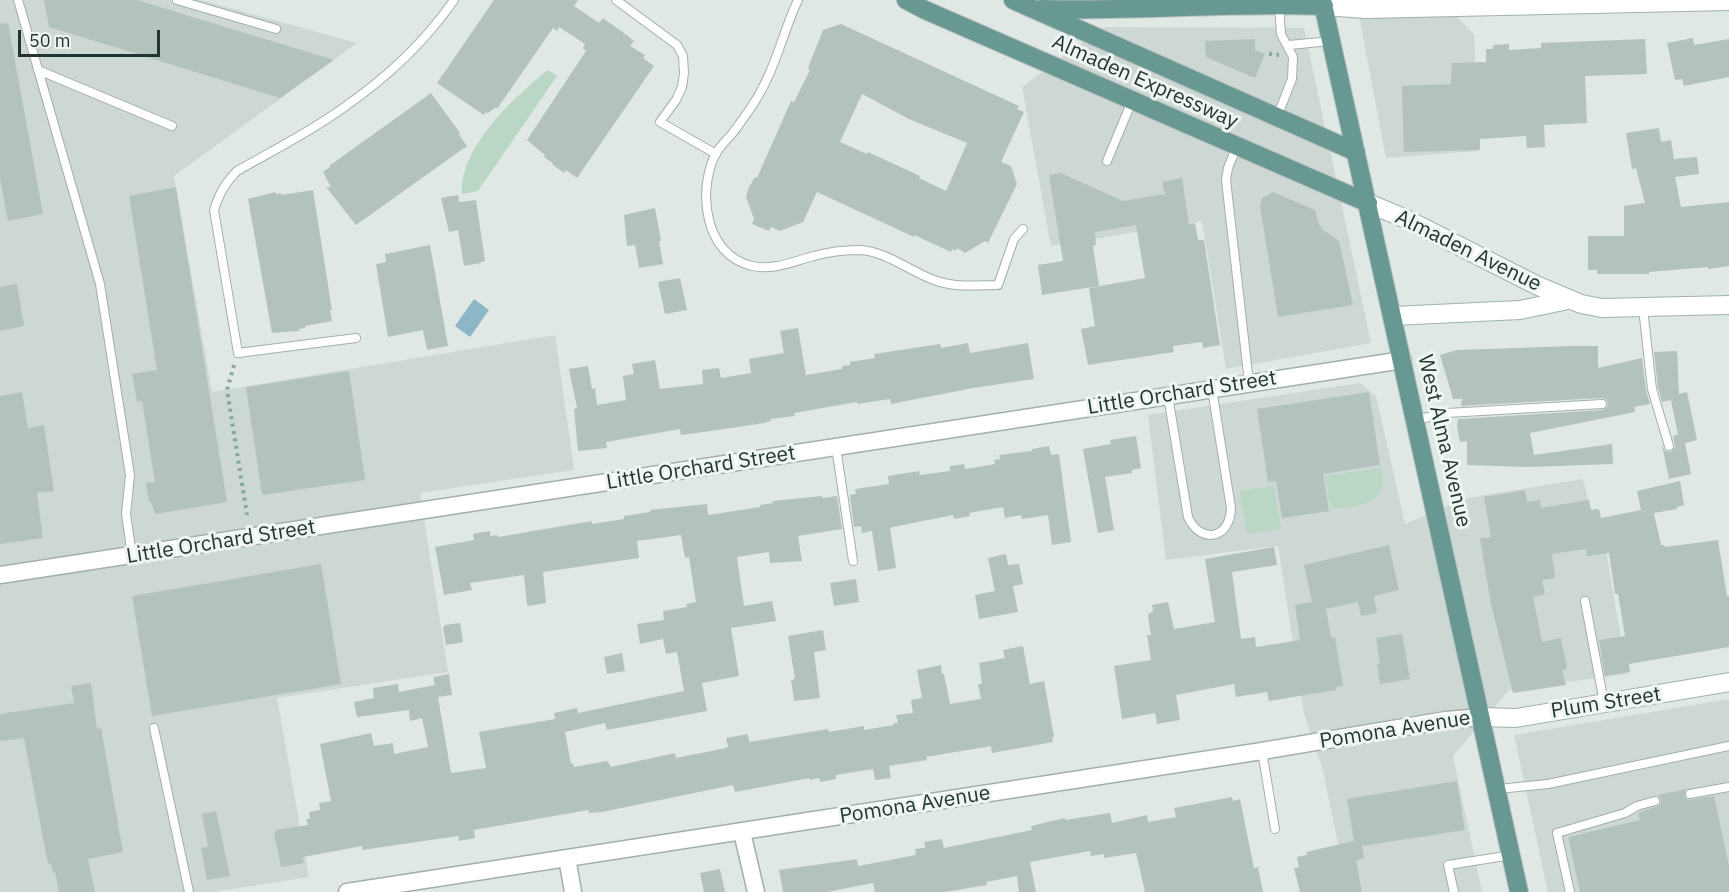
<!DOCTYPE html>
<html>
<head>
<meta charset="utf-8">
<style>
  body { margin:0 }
  #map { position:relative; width:1729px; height:892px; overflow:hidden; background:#dfe8e5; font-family:"IBM Plex Sans",sans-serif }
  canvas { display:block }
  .scale { position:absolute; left:18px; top:30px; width:142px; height:27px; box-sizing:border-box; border:3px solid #223533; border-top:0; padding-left:8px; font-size:18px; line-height:21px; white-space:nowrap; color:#223533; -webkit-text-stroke:4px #eef5f3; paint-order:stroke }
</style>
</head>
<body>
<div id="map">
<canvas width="1729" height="892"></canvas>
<div class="scale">50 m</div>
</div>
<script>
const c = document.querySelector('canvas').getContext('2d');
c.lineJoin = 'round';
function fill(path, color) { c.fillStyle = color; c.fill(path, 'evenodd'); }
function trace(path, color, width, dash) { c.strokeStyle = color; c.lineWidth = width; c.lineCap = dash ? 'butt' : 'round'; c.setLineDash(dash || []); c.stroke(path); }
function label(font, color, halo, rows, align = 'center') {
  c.font = font + ' "IBM Plex Sans",sans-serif'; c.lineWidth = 6; c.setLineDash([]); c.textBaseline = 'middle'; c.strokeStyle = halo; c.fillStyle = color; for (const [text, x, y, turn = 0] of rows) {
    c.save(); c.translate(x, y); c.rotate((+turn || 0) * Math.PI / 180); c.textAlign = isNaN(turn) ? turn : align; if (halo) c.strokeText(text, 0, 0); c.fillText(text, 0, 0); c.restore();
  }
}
const built = new Path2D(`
  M0 0H201L357 43 174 176 212 392 555 335 574 470 420 493 448 672 277 698 309 877 213 892H0Z
  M1356 0H1440L1474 34 1478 151 1386 158Z
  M1103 27 1304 28 1371 343 1226 369 1202 221 1051 246 1022 87Z
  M1360 383 1376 396 1405 524 1468 498 1583 479 1591 510 1599 509 1627 674 1509 690 1453 756 1482 892H1351L1340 853 1323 771 1304 713 1278 546 1166 560 1148 415Z
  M1729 699V892H1548L1514 735Z`);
const green = new Path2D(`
  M548 70 557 76 478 191 462 194C459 148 514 97 548 70Z
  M1381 468C1387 492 1377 503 1352 507 1344 508 1337 510 1330 504L1325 476Z
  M1274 486 1281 529 1247 534 1240 491Z`);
const water = new Path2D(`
  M474 299 489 310 470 337 455 326Z`);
const building = new Path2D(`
  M44 0H137L334 60 280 98 49 27Z
  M494 0H578L574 6 599 23 603 18 628 36 634 41 630 46 645 55 643 58 654 66 577 178 566 170 564 173 552 164 553 163 544 157 545 155 527 140 586 51 583 48 585 44 559 27 557 31 553 28 497 109 496 107 488 113 486 112 484 115 437 83Z
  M8 23 43 214 8 221 0 178V24Z
  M841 24 1019 106 1017 109 1024 112 1001 162 1011 166 1017 184 988 243 985 241 965 253 957 248 956 251 952 249 951 252 914 235V237L817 192 803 222 780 231 771 227 769 231 752 224 754 219 746 197 748 189 755 177 757 178 791 101 794 102 810 70 808 68 823 30ZM862 94 909 119 967 143 946 191 919 178 920 176 868 152 867 154 840 142Z
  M1693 38 1694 45 1729 39V77L1684 86 1682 79 1675 80 1667 43Z
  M1255 39V50L1265 54 1255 78 1206 57 1205 41Z
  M1645 39 1647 74 1585 76 1587 123 1544 125 1545 147 1527 148 1526 136 1480 139V150L1404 152 1402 86 1451 84 1452 63 1486 62V49H1493V45L1509 44V50L1541 48V43Z
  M431 93 460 133 459 135 467 146 356 225 326 187H331L323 172 330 167 329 166Z
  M1659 128 1661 142 1671 140 1674 159 1697 157 1699 174 1675 177 1681 207 1729 202V266L1708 269V267L1649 272V274H1597V270H1588V236H1624V206L1645 203 1636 168 1632 169 1626 133Z
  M1061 173 1123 201 1165 194 1162 182 1182 178 1189 224 1195 223 1198 240H1204L1220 345 1203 348 1202 342 1173 346 1174 352 1088 365 1081 329 1095 326 1089 288 1145 278 1136 225 1095 232 1096 245 1093 246 1099 286 1042 295 1038 265 1063 261 1049 175Z
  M176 187 227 502 155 514 151 502H149L146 483 155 482 142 401 137 402 132 374 157 370 129 196Z
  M313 190 332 310H330L332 321 305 326V328L299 329V331L272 333 248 199 275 192 276 194 281 193 282 195Z
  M1273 192 1315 210 1319 224 1323 230 1339 241 1353 305 1278 317 1260 206 1262 198Z
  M458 195 459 202 476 200 485 261 481 262V263L464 266 458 230 449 232 441 198Z
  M655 208 661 241H659L663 264 639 268 635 245 627 246 624 215Z
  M430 245 448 346 427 350 423 330 388 337 376 264 386 262 385 254Z
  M680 278 687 310 665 314 658 282Z
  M17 284 24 326 0 331V287Z
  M798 328 806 375 842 369V366L850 365V362L875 358 874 354 940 344 941 348 968 343 970 353 1028 343 1034 379 973 388 891 404 890 399 857 404V402L794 413 795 416 770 419 771 421 764 423 711 431 681 435 680 429 606 442 607 448 578 451 574 409 577 408 569 369 588 366 592 389 595 388 597 405 626 400 623 376 634 374 632 364 655 360 660 389 703 384 702 370 719 368 721 378 751 373 749 359 784 353 780 331Z
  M1573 346H1598V368L1642 358 1646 390 1650 404 1634 407 1635 412 1530 433 1534 455 1612 444 1613 464 1527 467 1467 465V441L1460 442 1457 426 1458 419 1602 410 1607 407 1608 403 1605 399 1602 398 1461 406 1462 399H1453L1440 355 1457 350Z
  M1677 351 1679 394 1687 392 1697 440 1685 443 1691 474 1669 479 1662 445 1665 451 1671 452 1675 447 1673 436 1678 435 1671 400 1662 402 1658 388 1654 352Z
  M349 371 365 480 262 495 246 387Z
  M22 392 28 428 44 425 54 491 37 493 43 538 0 544V396Z
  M1369 392 1380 465 1323 474 1329 511 1282 518 1276 481 1268 482 1257 409Z
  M1136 436 1141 468 1132 470V473L1105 477 1114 530 1098 533 1083 449 1111 444 1110 440Z
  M1049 446 1051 455 1059 454 1071 542 1052 545 1048 515 1022 519 1021 515 1005 518 1003 507 969 513 970 516 954 519 953 515 893 527 890 528 896 568 878 571 872 531 862 533 861 526 854 527 850 495 856 494 855 489 889 484 888 476 919 471 920 475 950 471V466L964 464 965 469 995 464 994 460 1000 459 999 455 1032 451V449Z
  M1680 481 1684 505 1677 507V509L1654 513 1661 545H1664L1665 547 1718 540 1727 596H1729V647L1629 664 1630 672 1605 676 1599 640 1625 636 1618 594H1615L1609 553 1587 556 1586 549 1552 554 1555 578 1542 580 1545 594 1533 597 1542 642 1561 638 1567 669 1562 670 1566 685 1513 693 1491 604 1480 538 1491 537 1484 497 1525 490 1527 502 1540 500 1541 508 1589 500 1591 510 1599 509 1601 518 1641 510 1637 491Z
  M822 496V498L837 496 842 529 798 536 802 561 770 563 769 552 737 557 744 606 772 601 776 621 731 628 739 676 702 683 707 711 607 730 605 723 565 732 571 764 573 763 574 767 607 761 611 767 675 753 676 758 726 748 728 746 726 738 748 734 749 742 828 729 829 732 864 726V730L894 725V723H898L896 715 913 713 911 700 922 698 917 670 941 665 942 674H944L950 704 981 699 978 684H982L979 663 1005 658 1003 650 1023 646 1030 684 1044 681 1054 737 1052 738 1053 742 992 753 991 746 926 757 927 760 889 766 891 778 875 780 873 769 836 775V779L820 782 819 778 810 780V778L735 792 733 785 602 812 589 813 588 810 474 830 475 838 459 841 458 836 362 850V846L303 857 304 863 281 867 274 833 277 832 276 830 308 825 306 819H310L309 812 320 810 319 803 331 801 320 744 371 733 374 746 393 743 394 754 428 747 422 718 410 721 409 710 357 717 354 702 374 698 373 688 398 684 399 692 435 685 433 677 449 674 452 695 438 697 451 773 486 768 479 732 555 719 554 713 577 708 578 713 684 691 677 652 666 654 663 639 640 644 637 624 664 620 663 611 687 607 686 604 696 602 689 557 685 558 681 535 637 541 639 558 543 572 546 603 529 606 527 605 524 575 470 583 472 590 444 595 435 547 474 540 473 534 490 531V536L497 535 498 537 592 521V524L624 519V516L650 512V510L707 504 708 515 760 507V505L773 503V501Z
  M1389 545 1399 590 1374 596 1377 613 1361 616 1358 602 1326 609 1331 638 1335 637 1343 686 1336 687V690L1269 701 1267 692 1236 697 1234 684 1176 695 1180 720 1157 724 1155 713 1122 719 1114 666 1151 660 1147 635H1151L1148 616 1149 613 1153 612 1152 605 1168 602 1174 629 1215 622 1205 559 1274 547 1277 565 1232 572 1241 639 1255 637 1256 647 1300 640 1295 605 1312 602 1304 565Z
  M1006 554 1008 565 1019 564 1023 584 1013 586 1018 612 979 619 975 595 995 591 988 558Z
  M321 564 341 684 152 716 132 596Z
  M856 579 859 602 834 606 830 583Z
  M460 623 463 642 446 645 443 628 445 625Z
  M823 630 826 650 814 652 820 698 794 701 791 680 795 679 788 636Z
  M1402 634 1410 679 1380 684 1377 664H1380L1376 638Z
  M622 653 625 671 607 674 604 657Z
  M91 683 97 729 101 728 123 852 88 859 95 892H59L55 872 53 873 51 863 48 864 24 738 0 741V714L74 703 71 686Z
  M1457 781 1465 830 1362 846 1364 858 1356 861 1362 892H1300L1294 868 1299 867 1297 857 1307 855 1306 852 1354 841 1347 799Z
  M1686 789 1684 796 1688 800 1714 796 1729 866V892H1580L1568 837 1640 820 1638 813 1660 805 1661 800 1658 795Z
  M1232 797 1233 801 1240 799 1254 868 1258 867 1263 892H1145L1136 853 1104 858V854L1091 856 1090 851 1030 862 1036 892H1019L1017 876 986 882 987 885 945 892H875L873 883 827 892H783L779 870 857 859 858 866 916 855 915 849 925 848 924 842 942 839 944 848 1032 830 1031 826 1065 818V820L1110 813 1112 823 1147 815 1148 822 1176 817 1174 808Z
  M216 811 230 876 207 880 201 848 208 847 202 814Z
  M720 869 725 892H704L700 873Z`);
const path = new Path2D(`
  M1269 54 1279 55
  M234 365 227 390 247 515`);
const lane = new Path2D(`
  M18 0 100 284 130 475 126 514 132 555
  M177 0 276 29
  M616 0 677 45 683 56 684 73 682 87 676 100 660 122 716 154
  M798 0C784 29 778 60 762 89 754 105 743 119 732 134 726 140 719 148 715 155 697 193 705 255 752 266 773 271 794 261 814 256 828 252 845 250 859 250 886 251 909 271 934 280 955 288 976 285 998 285L1014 239 1023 229
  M1289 45 1331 41
  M38 70 172 126
  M1277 117 1292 79 1293 57 1281 34 1279 5
  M1237 146 1228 168 1226 180 1249 383
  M1107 161 1132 101
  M1643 308 1652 389 1669 446
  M356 338 238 353 214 210C219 194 225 183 237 171 272 151 310 132 343 108 385 79 425 42 454 0
  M1168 396 1188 517C1200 544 1230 540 1231 508L1212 389
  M1415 420 1447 413 1602 404
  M836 447 853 561
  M1585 601 1604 703
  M154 728 189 892
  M1262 751 1275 829
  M1498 789 1548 784 1729 746
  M1690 794 1729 787
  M1454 892 1448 865 1512 855
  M1570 892 1557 833 1625 813 1637 806 1655 801`);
const street = new Path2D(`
  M0 575 1403 360
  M742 832 756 892
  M567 858 573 892
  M347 892 1262 751 1446 720 1482 717`);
const secondary = new Path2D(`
  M1324 6 1366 9 1729 1
  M1368 203 1406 219 1536 285 1581 304 1602 308 1729 305
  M1393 316 1520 310 1568 300
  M1482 717 1516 718 1729 682`);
const primary = new Path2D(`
  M906 0 925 10 1368 203
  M1013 0 1356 152
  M1322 0 1519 892
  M1041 9C1136 12 1230 2 1324 6`);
const streetNames = [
  ["Almaden Expressway",1145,82,24],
  ["Almaden Avenue",1468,251,26],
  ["Little Orchard Street",1182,393,-9],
  ["West Alma Avenue",1444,441,77],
  ["Little Orchard Street",701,468,-9],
  ["Little Orchard Street",221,542,-9],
  ["Plum Street",1606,703,-9],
  ["Pomona Avenue",1395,730,-9],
  ["Pomona Avenue",915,805,-9]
];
fill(built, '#cdd7d4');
fill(green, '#bad7c5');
fill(water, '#8db6c7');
fill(building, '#b4c2be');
trace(lane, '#a3afac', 10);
trace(street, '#a3afac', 19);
trace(secondary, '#9fb2ae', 20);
trace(primary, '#bdc2c2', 20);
trace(path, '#83a8a1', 4, [3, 4.5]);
trace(lane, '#fff', 8);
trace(street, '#fff', 16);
trace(secondary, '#fff', 18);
trace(primary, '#689892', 18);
label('21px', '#223533', '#eef5f3', streetNames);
</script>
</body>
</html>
